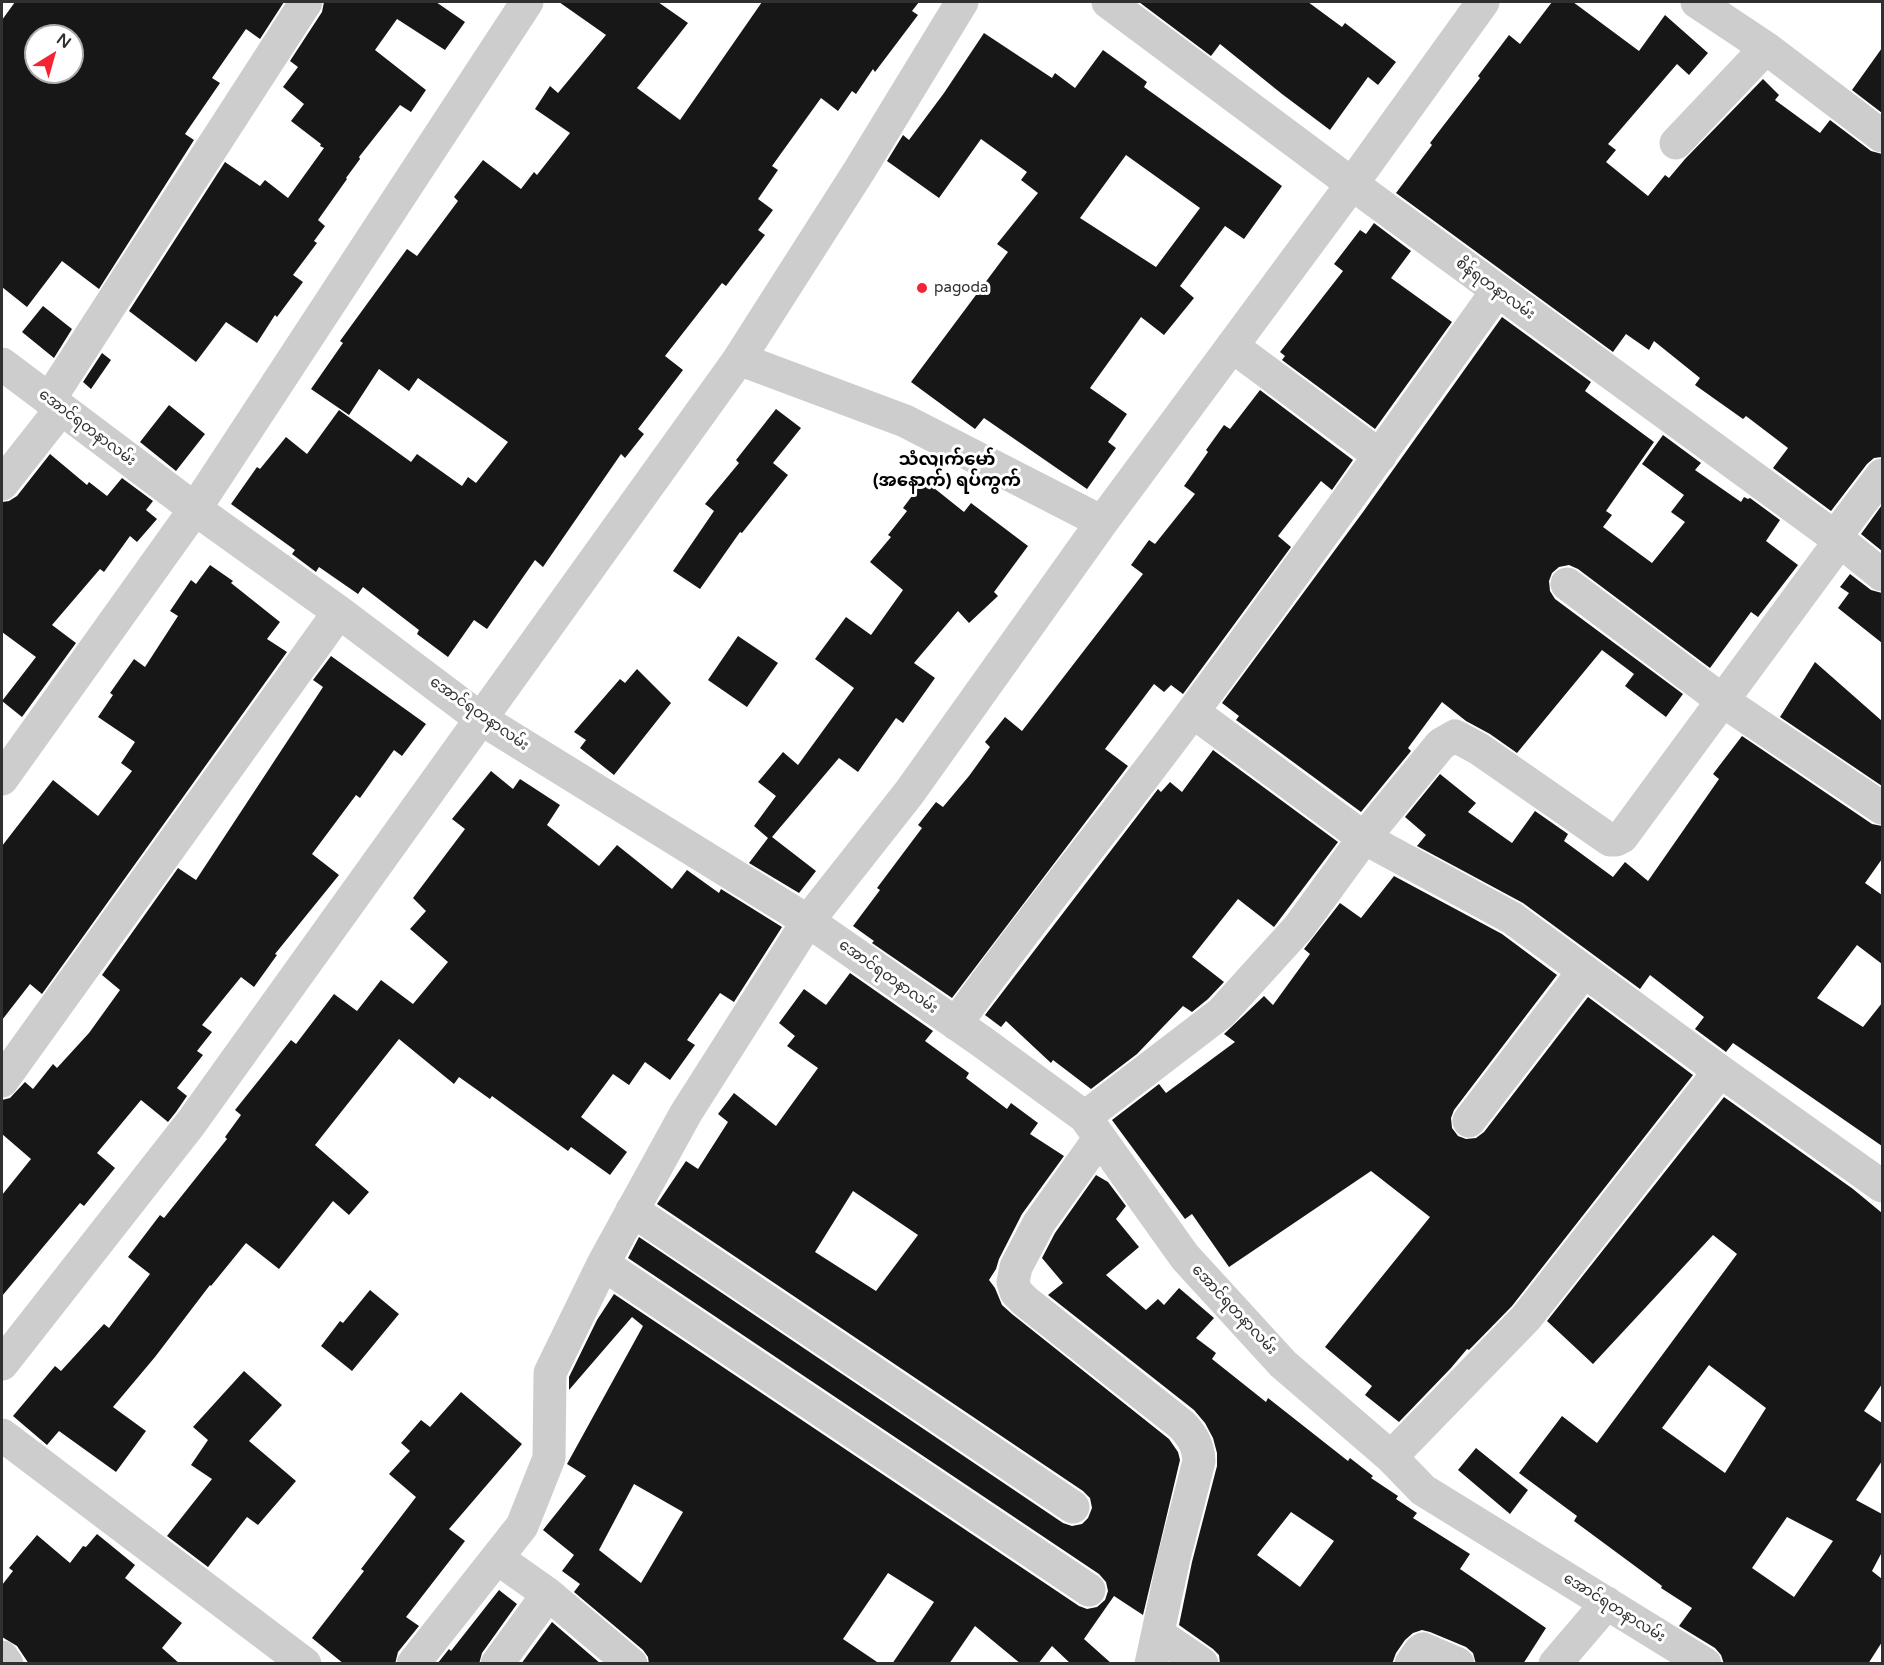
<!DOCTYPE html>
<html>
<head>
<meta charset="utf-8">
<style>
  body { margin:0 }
  #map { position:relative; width:1884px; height:1665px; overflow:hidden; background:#fff; font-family:"Varela Round",sans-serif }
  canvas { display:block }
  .frame { position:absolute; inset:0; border:3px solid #303030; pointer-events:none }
  .north { position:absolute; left:24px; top:24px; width:60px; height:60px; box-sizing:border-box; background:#fff; border:2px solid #acacac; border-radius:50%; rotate:37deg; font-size:16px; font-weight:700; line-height:24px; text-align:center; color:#303030 }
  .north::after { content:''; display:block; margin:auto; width:21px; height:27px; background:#f52434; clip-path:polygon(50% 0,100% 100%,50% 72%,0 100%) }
</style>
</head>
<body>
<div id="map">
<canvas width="1884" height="1665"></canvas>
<div class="frame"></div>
<div class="north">N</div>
</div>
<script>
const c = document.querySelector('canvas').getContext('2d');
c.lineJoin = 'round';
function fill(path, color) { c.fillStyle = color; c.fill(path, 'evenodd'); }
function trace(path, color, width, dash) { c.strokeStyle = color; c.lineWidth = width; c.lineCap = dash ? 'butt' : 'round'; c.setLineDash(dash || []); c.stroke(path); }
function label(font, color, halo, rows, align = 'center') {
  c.font = font + ' "Varela Round","Noto Sans Myanmar",sans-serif'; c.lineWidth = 6; c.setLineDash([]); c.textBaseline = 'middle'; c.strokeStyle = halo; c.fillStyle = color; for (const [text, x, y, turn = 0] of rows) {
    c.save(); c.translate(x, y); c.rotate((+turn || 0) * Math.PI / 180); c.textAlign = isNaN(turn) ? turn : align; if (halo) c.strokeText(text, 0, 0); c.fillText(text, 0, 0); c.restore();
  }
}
const building = new Path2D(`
  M15 2H284L260 39 246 29 212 78 220 83 185 134 194 140 99 289 62 261 27 307 2 287V20ZM36 36H72V72H36Z
  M324 2H436L465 22 445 50 397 19 375 50 426 90 411 112 400 105 359 157 360 159 346 178 347 179 318 220 325 226 314 241 317 243 293 275 303 282 277 317 275 315 257 343 226 322 196 362 129 311 225 162 260 186 265 180 288 198 324 148 320 146 321 144 291 121 304 104 283 87 298 67 290 61 322 12Z
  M559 2H658L688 23 637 88 680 120 762 2H919L912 11 918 15 875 72 873 69 856 94 852 91 838 111 821 98 772 166 778 170 758 199 773 210 758 230 765 235 726 286 722 283 665 356 683 370 638 429 644 434 625 458 621 454 543 567 535 560 487 629 474 620 448 657 417 634 419 630 363 587 358 594 319 567 316 572 292 554 295 550 231 504 257 467 260 469 286 437 307 454 339 410 411 462 417 454 462 486 468 477 476 483 508 442 418 378 409 391 379 369 349 415 311 389 343 343 340 341 407 249 417 256 458 201 454 197 483 160 521 189 534 172 537 175 570 133 535 109 550 86 558 93 606 35Z
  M1139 2H1308L1342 27 1345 23 1396 62 1378 85 1368 77 1330 130 1282 94 1220 44 1211 56Z
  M1552 2H1573L1639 51 1665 15 1708 53 1689 75 1677 64 1608 144 1616 150 1606 162 1648 196 1665 175 1669 178 1685 159 1763 79 1779 95 1775 100 1820 133 1830 120 1871 151 1882 154V457L1874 458 1867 464 1831 511 1773 468 1788 448 1746 416 1743 419 1695 385 1700 378 1654 341 1649 350 1626 334 1613 352 1396 193 1432 145 1430 143 1480 78 1478 76 1509 35 1520 44Z
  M984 33 1052 78 1055 73 1075 88 1103 50 1147 82 1144 87 1282 186 1244 239 1225 226 1180 286 1194 298 1164 335 1141 317 1090 388 1127 414 1108 442 1116 448 1087 489 984 418 975 429 911 382 1008 252 997 244 1038 193 1021 180 1027 172 981 139 939 198 887 161 903 135 909 140 944 93ZM1126 155 1200 208 1156 267 1080 218Z
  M1882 48V113L1852 90Z
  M1374 223 1411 251 1391 278 1452 322 1375 429 1282 360 1285 356 1280 352 1343 271 1334 264 1360 230 1366 234Z
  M43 306 72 329 54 358 22 332Z
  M1502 317 1591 382 1585 391 1654 442 1606 511 1612 515 1603 527 1652 563 1685 522 1671 512 1684 495 1642 464 1663 435 1701 463 1695 470 1741 502 1744 497 1748 499 1750 498 1780 520 1766 541 1798 565 1758 617 1751 612 1710 668 1578 569 1569 565 1559 567 1552 573 1549 581 1550 591 1555 599 1683 694 1666 717 1625 686 1634 674 1602 650 1517 753 1490 734 1466 721 1442 702 1408 748 1411 751 1361 812 1236 720 1239 716 1222 703 1363 512Z
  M102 353 111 360 91 389 83 382Z
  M1260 390 1353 460 1332 490 1321 481 1278 536 1291 547 1183 694 1171 685 1164 692 1154 684 1105 749 1128 766 952 998 872 943 874 941 853 926 880 890 877 888 922 828 918 825 936 802 943 807 969 776 990 747 985 742 1005 717 1022 731 1143 574 1131 565 1149 540 1155 544 1195 494 1184 486 1208 452 1206 450 1224 425 1230 429Z
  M169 405 205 434 176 471 140 442Z
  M776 409 801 428 773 463 788 475 742 533 740 532 700 589 673 571 714 511 705 504 739 463 736 460Z
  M50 454 87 485 89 482 107 496 122 478 153 501 146 510 157 519 137 542 130 536 104 572 100 569 52 625 76 643 22 717 2 701 36 657 2 632V502L9 501 17 496Z
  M924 480 964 512 971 503 1028 546 994 592 998 596 969 623 958 611 914 663 935 678 903 723 896 718 858 772 839 758 772 837 816 871 799 893 749 863 768 838 754 826 776 796 758 782 783 752 798 765 854 688 815 659 846 617 871 635 903 590 870 562 891 537 888 535 907 511 903 508Z
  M1882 505V551L1861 534Z
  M210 565 233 581 231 583 280 622 267 639 287 652 42 994 30 984 2 1020V846L53 780 98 816 132 771 121 763 135 742 98 717 113 695 110 693 134 659 145 667 178 616 170 611 191 580 196 584Z
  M1850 574 1871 590 1882 593V643L1838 608 1849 593 1840 587Z
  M738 636 778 663 747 707 708 680Z
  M331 656 426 724 402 756 394 750 360 798 356 795 312 854 339 875 275 954 277 955 254 987 241 977 202 1025 212 1032 197 1051 203 1055 177 1088 187 1096 176 1112 168 1122 141 1100 97 1153 115 1168 84 1206 80 1203 2 1296V1195L31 1159 2 1134V1100L10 1098 25 1082 33 1089 53 1064 57 1068 89 1033 120 990 102 975 178 868 196 880 323 687 313 680Z
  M1815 662 1882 721V786L1780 717Z
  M637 669 671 703 614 775 580 748 586 740 574 732 620 679 625 683Z
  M1742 736 1872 824 1882 826V859L1865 883 1882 895V964L1857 945 1817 998 1863 1027 1882 1003V1146L1733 1043 1726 1052 1695 1029 1704 1017 1650 975 1640 989 1523 903 1417 846 1426 835 1405 817 1440 774 1476 803 1468 812 1512 843 1535 811 1568 834 1564 841 1613 877 1625 862 1648 881 1719 779 1713 774Z
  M1213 750 1338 842 1274 927 1238 899 1192 957 1224 982 1208 999 1192 1012 1183 1006 1137 1054 1091 1089 1053 1060 1051 1063 1006 1021 1001 1027 985 1015 1158 789 1161 792 1170 782 1182 792Z
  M491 771 513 789 520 779 560 805 547 825 599 866 617 845 672 889 687 870 719 893 721 889 782 927 734 1002 720 993 687 1040 695 1045 670 1080 645 1062 629 1085 613 1074 581 1117 627 1152 610 1175 571 1147 568 1151 492 1096 490 1099 459 1077 454 1084 399 1039 315 1145 369 1192 349 1215 333 1201 279 1269 246 1243 211 1286 210 1285 155 1357 113 1407 146 1431 116 1472 59 1431 47 1445 13 1416 55 1366 61 1371 104 1324 109 1328 150 1274 128 1257 160 1215 164 1218 227 1139 225 1137 241 1115 235 1110 291 1040 296 1044 334 994 357 1011 381 980 413 1004 448 962 410 929 426 911 413 898 465 829 452 819Z
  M1394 876 1502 934 1557 975 1454 1110 1451 1118 1452 1128 1458 1136 1466 1139 1476 1138 1484 1132 1588 997 1693 1075 1512 1306 1469 1350 1467 1349 1451 1368 1399 1422 1365 1395 1372 1386 1325 1347 1430 1217 1371 1171 1229 1267 1192 1214 1185 1219 1112 1120 1159 1084 1166 1093 1235 1042 1224 1034 1264 996 1273 1005 1310 954 1304 949 1340 903 1361 918Z
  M850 973 933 1031 925 1041 969 1073 966 1078 1007 1109 1011 1103 1038 1123 1030 1134 1064 1156 1022 1214 999 1259 996 1269 989 1280 995 1288 1002 1305 1012 1314 1169 1439 1178 1452 1180 1460 1143 1615 1114 1596 1084 1639 1112 1664H1071L1052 1646 1038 1664H1021L975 1626 949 1664H892L934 1602 888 1573 843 1639 880 1664H649L648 1657 643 1650 574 1592 580 1584 562 1571 574 1555 543 1530 586 1476 567 1464 643 1326 632 1317 569 1390V1377L597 1320 614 1294 1079 1606 1087 1609 1097 1607 1105 1600 1108 1591 1106 1582 1099 1574 628 1258 639 1237 1063 1523 1072 1526 1082 1524 1088 1518 1092 1508 1090 1498 1083 1491 657 1204 686 1161 698 1169 728 1122 718 1114 734 1093 776 1126 818 1068 787 1046 795 1036 779 1023 804 989 826 1005ZM853 1191 918 1235 876 1291 815 1252ZM634 1484 683 1512 641 1583 599 1550Z
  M1724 1097 1853 1189 1882 1213V1384L1864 1411 1882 1423V1461L1856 1500 1882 1514V1552L1872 1571 1882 1579V1642L1868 1664H1724L1721 1655 1715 1648 1679 1626 1692 1608 1661 1588 1662 1586 1574 1521 1577 1516 1519 1473 1562 1416 1597 1443 1737 1254 1713 1235 1593 1364 1547 1321ZM1709 1365 1766 1408 1725 1473 1662 1428ZM1787 1517 1833 1541 1794 1597 1752 1568Z
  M1096 1175 1108 1182 1126 1206 1116 1219 1139 1247 1106 1275 1146 1310 1158 1299 1164 1305 1179 1288 1214 1318 1196 1338 1216 1353 1212 1359 1266 1402 1268 1398 1348 1461 1350 1458 1373 1476 1371 1478 1398 1496 1396 1499 1417 1513 1413 1518 1470 1554 1460 1569 1546 1628 1523 1664H1476L1473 1653 1466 1647 1430 1632 1422 1630 1413 1633 1405 1640 1396 1653 1392 1664H1220L1219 1655 1213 1649 1179 1625 1192 1562 1217 1466V1453L1213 1438 1205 1423 1194 1410 1048 1295 1063 1283 1042 1258 1055 1233ZM1291 1512 1334 1541 1300 1587 1257 1555Z
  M370 1290 399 1314 352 1371 321 1346 340 1321 343 1323Z
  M244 1371 282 1405 249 1441 296 1481 258 1525 247 1517 208 1567 167 1536 212 1479 191 1465 208 1440 193 1427Z
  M461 1392 522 1444 449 1529 465 1541 406 1617 419 1626 398 1652 395 1664H344L312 1638 364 1571 361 1569 416 1497 389 1474 410 1451 401 1443 421 1420 430 1427Z
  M1476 1448 1528 1490 1510 1514 1458 1470Z
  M97 1534 135 1565 125 1578 182 1623 162 1648 180 1664H29L17 1646 2 1637V1585L13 1571 9 1568 37 1535 70 1563 83 1546 86 1547Z
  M499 1590 517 1604 482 1653 479 1664H437L449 1649 451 1651Z
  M552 1622 601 1664H521Z`);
const minor = new Path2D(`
  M1108 2 1352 184 1835 537 1882 575
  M1697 2 1766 48 1882 136
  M1676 143 1766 48
  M1232 346 1380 456
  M739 359 905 421 1102 522
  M2 364 195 509 339 612 481 719 808 921 981 1041 1085 1117 1185 1257 1283 1364 1391 1457 1423 1490 1705 1664
  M49 400 306 2
  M2 484 61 409
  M1835 537 1882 475
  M1567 584 1723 701 1882 808
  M1193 712 1364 838 1512 918 1720 1071 1882 1186
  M2 779 195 509 527 2
  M956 1024C1032 917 1116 816 1194 710 1297 572 1397 431 1497 291
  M2 1081 339 612
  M1085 1117 1221 1013 1299 927 1364 838 1441 744 1455 736 1479 749 1610 840H1616L1622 837 1840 541
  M1469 1121 1584 971
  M1099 1139 1039 1223 1016 1267 1013 1282 1016 1292 1025 1301 1182 1425C1193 1437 1198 1445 1199 1461L1174 1558 1151 1664
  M632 1210 1073 1507
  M603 1264 1089 1590
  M2 1364 191 1123 739 359 859 171 962 2
  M2 1435 305 1664
  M1391 1457 1526 1318 1720 1071
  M497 1558 548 1594 631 1664
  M1158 1634 1202 1664
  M2 1657 7 1664
  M413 1664 522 1526 549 1458 550 1373 603 1264 686 1113 808 921 909 793 1102 522 1352 184 1483 2
  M497 1664 548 1594
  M1411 1664 1420 1651 1423 1649 1458 1664
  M1555 1664 1607 1603`);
const markers = [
  [922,288,6,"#f52434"]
];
const poiNames = [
  ["pagoda",934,288]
];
const streetNames = [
  ["စိန်ရတနာလမ်း",1495,289,36],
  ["အောင်ရတနာလမ်း",87,428,37],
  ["အောင်ရတနာလမ်း",479,714,35],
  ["အောင်ရတနာလမ်း",888,977,35],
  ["အောင်ရတနာလမ်း",1234,1310,47],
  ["အောင်ရတနာလမ်း",1614,1608,32]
];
const quarterNames = [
  ["သံလျက်မော်",947,460],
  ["(အနောက်) ရပ်ကွက်",947,481]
];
fill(building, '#171717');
trace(minor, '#cdcdcd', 33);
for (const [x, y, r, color] of markers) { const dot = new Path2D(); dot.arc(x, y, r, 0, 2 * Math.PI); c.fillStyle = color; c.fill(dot); trace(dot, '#fff', 2); }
label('15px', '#303030', '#fff', poiNames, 'left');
label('15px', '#303030', '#fff', streetNames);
label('bold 18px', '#000', '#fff', quarterNames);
</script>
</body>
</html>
